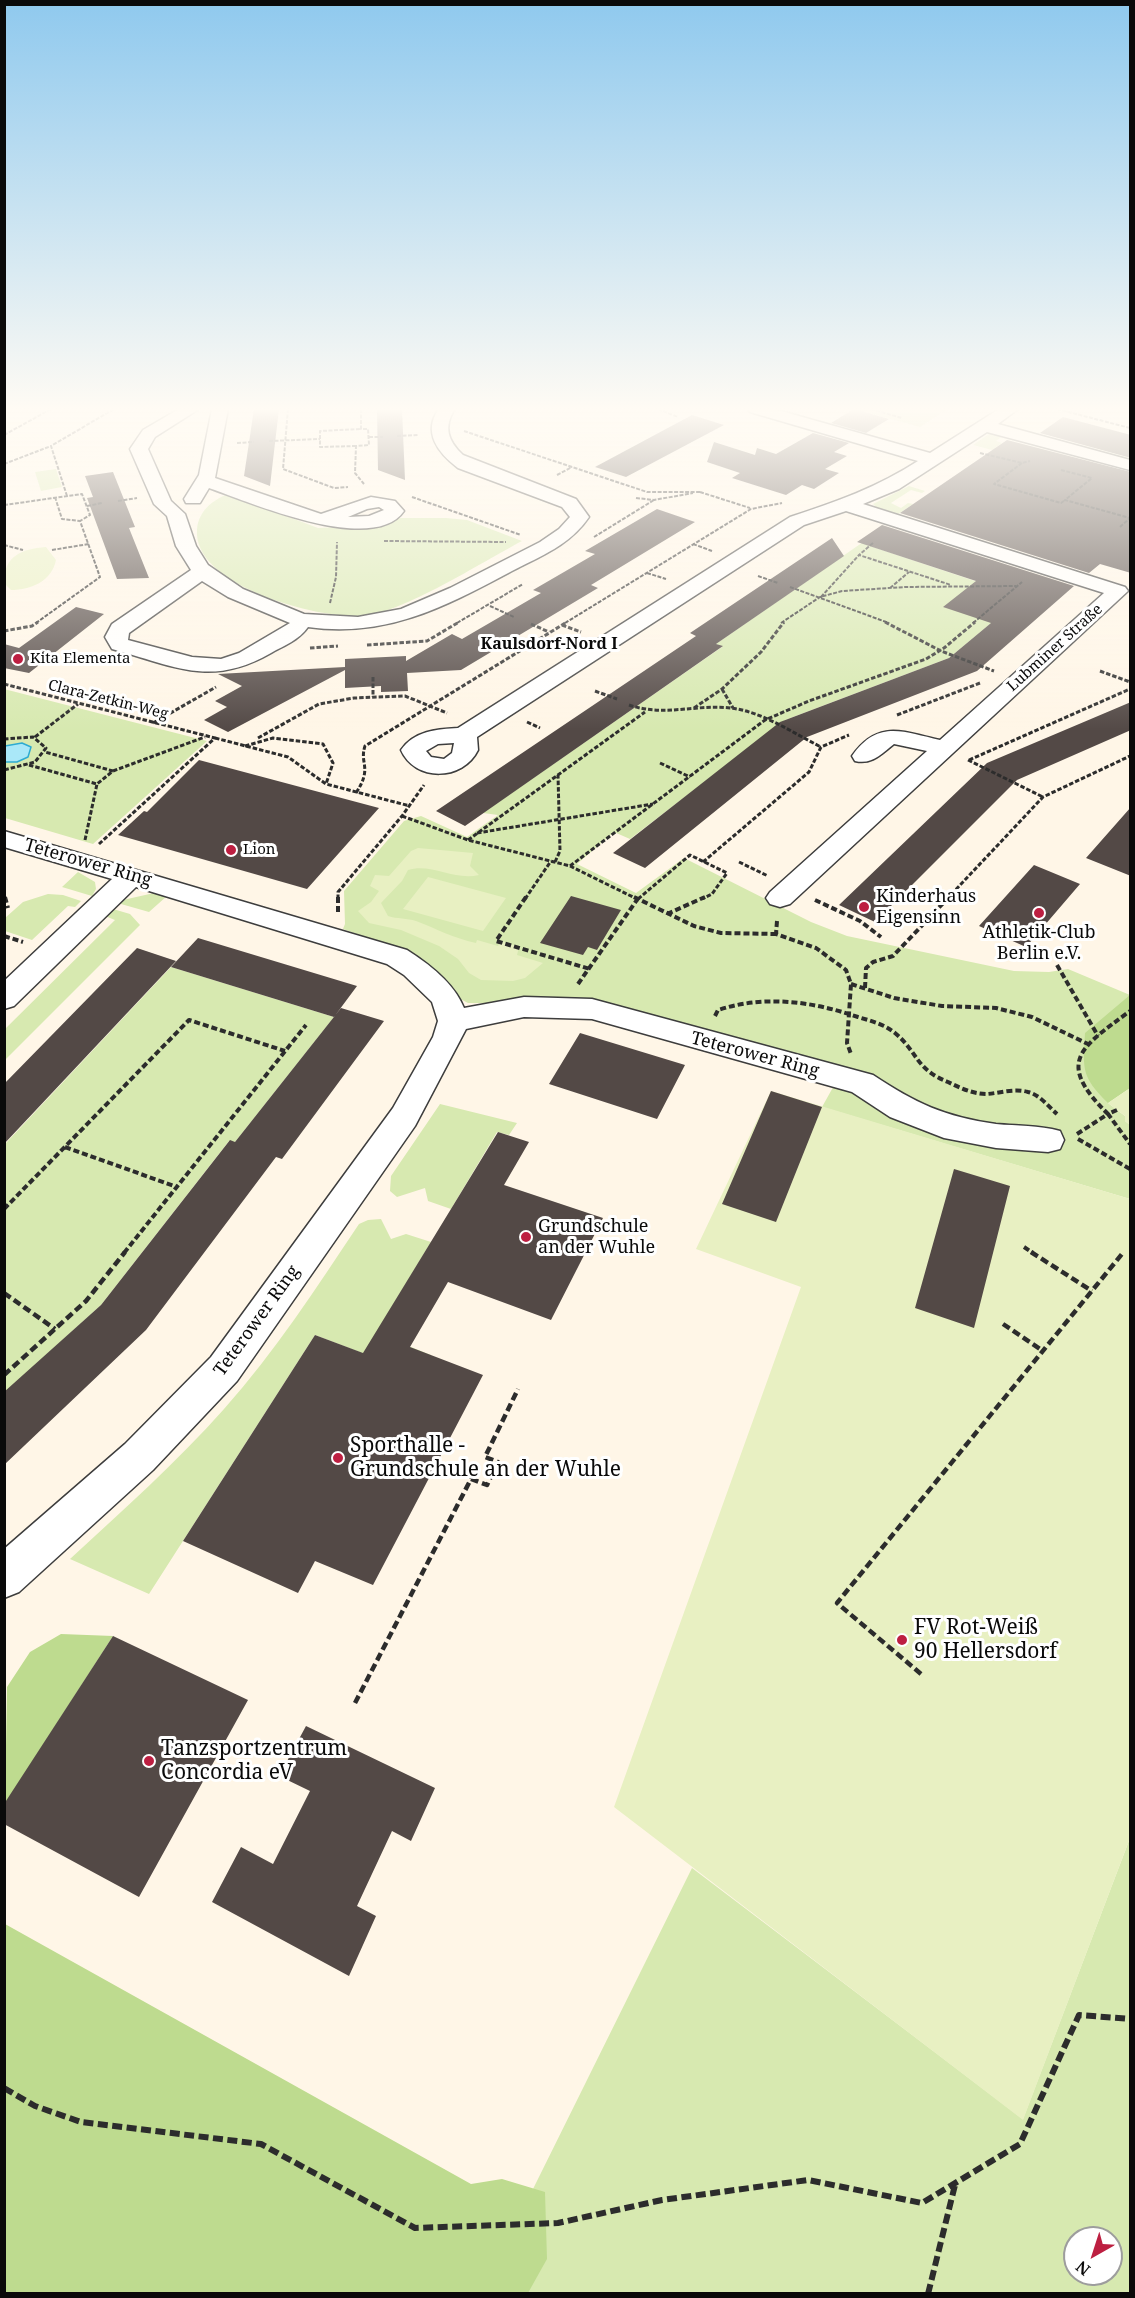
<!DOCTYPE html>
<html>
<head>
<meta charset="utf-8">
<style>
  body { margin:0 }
  #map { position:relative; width:1135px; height:2298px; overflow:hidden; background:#fff6e7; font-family:"Noto Serif",serif }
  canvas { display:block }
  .frame { position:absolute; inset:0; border:6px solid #0a0a0a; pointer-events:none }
  .north { position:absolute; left:1063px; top:2226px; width:60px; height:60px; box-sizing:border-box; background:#fff; border:2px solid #9d9d9d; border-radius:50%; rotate:219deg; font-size:16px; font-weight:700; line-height:24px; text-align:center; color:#0a0a0a }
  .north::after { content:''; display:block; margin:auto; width:21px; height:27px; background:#bd1f41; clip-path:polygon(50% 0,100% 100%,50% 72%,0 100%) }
</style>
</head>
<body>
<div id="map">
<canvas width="1135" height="2298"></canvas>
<div class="frame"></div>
<div class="north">N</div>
</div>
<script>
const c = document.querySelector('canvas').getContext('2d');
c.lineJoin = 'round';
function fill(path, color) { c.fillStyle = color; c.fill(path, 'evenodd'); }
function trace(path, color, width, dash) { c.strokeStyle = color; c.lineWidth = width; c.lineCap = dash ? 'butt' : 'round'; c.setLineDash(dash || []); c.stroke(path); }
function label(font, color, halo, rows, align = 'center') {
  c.font = font + ' "Noto Serif",serif'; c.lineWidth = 6; c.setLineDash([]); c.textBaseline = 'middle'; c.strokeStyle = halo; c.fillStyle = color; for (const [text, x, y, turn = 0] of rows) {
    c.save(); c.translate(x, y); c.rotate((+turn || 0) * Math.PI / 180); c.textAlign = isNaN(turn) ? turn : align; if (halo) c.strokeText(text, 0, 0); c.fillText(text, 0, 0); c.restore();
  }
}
const green = new Path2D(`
  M854 409H948L920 427Z
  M1002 425 1130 458V468L1005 434 996 441 1002 443 995 448 1026 459 973 445Z
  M56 469 62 487 41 491 35 472Z
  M909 486 925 491 922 493 911 490 891 503 901 508 908 503 913 504 897 515 878 509 873 504Z
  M228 494 318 528 378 525 400 518H446L467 520 522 541C482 562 403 613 362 616 318 619 193 586 197 530 198 512 212 500 228 494Z
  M866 540 873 547 975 581 1037 585 949 658 785 720 630 839 614 832 577 864 636 893 684 858 811 922 847 936 1014 971 1049 972 1068 969 1130 995V1088L1108 1103 1125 1116V1121L1130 1125V1199L822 1107 841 1073 603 1004 468 1003 453 995 388 945 343 929 345 924 344 891 404 821 421 816 467 837 498 815 483 813 722 647 716 644Z
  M4 689 207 741 93 844 5 818Z
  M78 872 95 882 96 889 92 896 62 887Z
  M154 893 167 896 149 912 114 902Z
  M48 894 63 895 81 901 75 907 68 906 32 940 5 931V918L23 902Z
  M113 909 130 914 140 925 5 1060V1029L115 920 105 916Z
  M171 967 334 1017 235 1142 229 1141 101 1305 5 1392V1144Z
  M440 1104 517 1123 509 1135 497 1132 451 1209 428 1201 425 1188 397 1197 390 1191 391 1176Z
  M381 1219 391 1239 406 1234 431 1242 376 1333 431 1355 420 1375 315 1335 149 1594 70 1559C123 1510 176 1463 224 1409 275 1352 316 1288 359 1224L368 1220Z
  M1130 1838V2293L481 2294 692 1868 1023 2119ZM1075 2238H1111V2274H1075Z`);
const forest = new Path2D(`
  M1130 995V1088L1108 1103C1081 1076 1083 1070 1085 1033Z
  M61 1634 113 1636 5 1804 7 1687 30 1652Z
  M5 1924 471 2184 502 2179 545 2192 547 2259 528 2293H5Z`);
const pitch = new Path2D(`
  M46 547 56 560C52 581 31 590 11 590L4 583C4 556 21 549 46 547Z
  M418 848 473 853 470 866 479 875C454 881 432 863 408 870L402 881 381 903 388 916C397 919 407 918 416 921 437 929 453 938 476 943L477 940 498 946 501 941 519 947 517 955 543 963 525 978 513 981 481 980 469 973 458 959 439 946 401 930 369 923 358 911 371 902 379 891 370 886 375 875 389 876 411 851Z
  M428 877 506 898 483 931 403 909Z
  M1130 1088V1125L1125 1121V1116L1108 1103Z
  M771 1091 1130 1199V1838L1023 2120 614 1807 801 1287 696 1249Z`);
const water = new Path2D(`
  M22 743 31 747 28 757 17 762H5V746Z`);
const building = new Path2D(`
  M254 409H279L270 486 244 476Z
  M377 409H402L405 480 378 470Z
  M854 409 889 419 866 433 831 423Z
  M692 415 724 425 626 477 595 467Z
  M1063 417 1131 435V458L1040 433Z
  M813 433 849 443 834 452 847 456 825 469 839 473 814 489 802 485 786 495 732 478 740 473 707 462 714 442 755 455 757 448 776 454Z
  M1007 440 1131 472V573L1100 564 1089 573 900 513Z
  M113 472 135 527 129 528 149 578 117 579 87 498 93 497 85 476Z
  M657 509 695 522 591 585 598 588 461 670 407 673 408 691 381 692V686L345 688V670L228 732 204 720 227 707 215 701 242 686 218 674 345 667V659L406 656V661L452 634 462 639 541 593 533 590 595 554 585 551Z
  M882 525 1074 586 977 671 807 737 645 868 613 853 780 722 949 658 991 623 943 607 976 581 857 542Z
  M832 538 844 556 716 644 723 646 465 826 436 811 696 636 690 633Z
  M76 607 104 614 29 673 4 668V644L19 648Z
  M1131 702V730L1017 780 875 922 839 905 987 763Z
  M199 760 379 808 307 889 118 835 144 811 147 812Z
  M1131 807V876L1086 858Z
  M1034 865 1080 884 1026 947 979 926Z
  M571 896 621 910 597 950 588 947 583 955 540 943Z
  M198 938 357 986 334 1017 171 967Z
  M137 948 176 961 4 1144V1084Z
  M341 1008 384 1021 282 1159 276 1157 146 1330 4 1465V1392L101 1305 230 1140 235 1142Z
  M580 1033 685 1065 657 1119 549 1084Z
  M771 1091 822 1107 776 1222 722 1204Z
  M498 1132 529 1142 504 1185 603 1218 551 1320 448 1282 410 1347 483 1375 373 1585 315 1561 298 1593 183 1541 315 1335 363 1353Z
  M954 1169 1010 1186 974 1328 915 1308Z
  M113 1636 248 1700 139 1897 4 1824V1804Z
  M306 1726 435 1788 411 1841 392 1831 357 1906 376 1916 349 1976 212 1902 241 1847 273 1864 310 1791 279 1776Z`);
const pathFar4 = new Path2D(`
  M288 409 283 469 334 488 348 487
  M361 409V429H368L369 445 356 446 355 473 364 484
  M658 409 678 417
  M871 409 902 418
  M1057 409 1130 428
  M464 431 647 492H700
  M4 435 51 409
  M397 436 418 435
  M369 437H383
  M269 441 320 439
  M237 443 254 442
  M356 446 320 447V431L361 429
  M980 453 1022 463 1030 461
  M1022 463 994 484 1061 503 1065 500
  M4 464 51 446
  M1061 470 1092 478 1065 500 1130 518
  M557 475 572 467
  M700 492 750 508
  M67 496 51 446 114 409
  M55 497 62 519 80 521
  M412 497 521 535
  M636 498 654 500 693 493
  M118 501 137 498
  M4 505 82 494 90 515 80 521 100 577 36 623
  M87 506 102 503
  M1120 527 1130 518
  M594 537 654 500
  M384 541 506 542
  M873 543 859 555 951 585
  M693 544 712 551
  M4 545 23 550
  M52 550 89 544
  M647 573 666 579
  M758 576 778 583
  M790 587 889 623
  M890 588 909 572
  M821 597 859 555
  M330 603 336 577 337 542
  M490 606 514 617
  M457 623 523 584
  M565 623 751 509 782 503
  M781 623 820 597 842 591 905 587 1016 586
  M973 623 1022 582`);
const pathFar3 = new Path2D(`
  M885 622 941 651 994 671
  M531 624 549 632
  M562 625 581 632
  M4 631 32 626 38 622
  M367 645 427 641 459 622
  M310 648 338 646
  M1100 671 1130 682
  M373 677V697
  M4 684 215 738 99 844
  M722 689 733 708
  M595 691 617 699
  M629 705C664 717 696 704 731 708 763 712 793 733 821 747
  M694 708 722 689 761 652 784 622
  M897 715 980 683
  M527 722 540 728
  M153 723 216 687
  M35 737 78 704
  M215 738 288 757 326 784 410 806
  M258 738 319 704 354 698 405 696 447 713
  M4 739 33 737 46 748 35 762 4 770
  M245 746 273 738 323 744 333 763 326 784
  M968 760 1043 797
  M969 760 1130 689
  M660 763 690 777
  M29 765 97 784 113 771 45 752
  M113 771 205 737
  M356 793C373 767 359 764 365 746L567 622
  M402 816 468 840 570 866 637 899
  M477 833 653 804
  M85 840 97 784
  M468 840 645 712
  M555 862 560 851 558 775
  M703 862 809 772 821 747 849 735
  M739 862 768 876
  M570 866 765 720 809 701 926 659 944 648 975 622
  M4 895 5 899
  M338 899V892L402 816 424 785
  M525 899 551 861
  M638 899 690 855 727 873 712 894 702 899
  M947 899 1043 797 1130 756`);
const pathFar2 = new Path2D(`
  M5 897 8 908
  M338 897V915
  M526 897 496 941 590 969
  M634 897 694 926 721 933 776 934
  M815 900 860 921 881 937
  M667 914 705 897
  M777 921 776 934 816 948 846 970 851 984 847 1043 851 1054
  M4 936 23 942
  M1057 965 1098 1036
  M578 984 639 897
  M851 984 894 998 942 1006 996 1008 1032 1017 1088 1044
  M865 988 866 968 873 962 893 956 949 897
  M715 1016 718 1010C765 995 811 1001 858 1017 871 1021 884 1024 895 1033 918 1052 915 1069 948 1082 960 1088 973 1094 987 1094 1000 1093 1015 1088 1028 1092 1040 1095 1048 1106 1057 1114
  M1117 1110 1108 1114 1130 1144
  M1077 1134 1108 1114C1055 1062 1080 1048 1130 1011
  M1078 1139 1130 1169
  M65 1147 177 1187
  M4 1209 189 1020 285 1051
  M1024 1247 1033 1253
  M124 1253 306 1025`);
const pathFar1 = new Path2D(`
  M1031 1252 1092 1291
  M4 1293 55 1329
  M1003 1324 1043 1351
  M4 1375 86 1301 125 1252
  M921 1674 837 1603 1122 1254
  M355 1703 471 1479 487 1485 498 1462 485 1457 518 1389`);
const path = new Path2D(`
  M4 2088 35 2106 81 2122 261 2144 415 2228 558 2223 662 2200 808 2180 922 2203 1020 2144 1079 2015 1130 2019
  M928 2294 955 2185`);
const minor = new Path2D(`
  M179 409H199L155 437 148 449 171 501 185 514 196 546 208 565 243 589 304 614 358 617 401 609 450 588 540 542 559 529 570 517 562 507 458 468C438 453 422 432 439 409H455C443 427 448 441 463 455L576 499 589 517C570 545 541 556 512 571 444 607 387 638 308 627 299 640 285 645 271 653 210 688 175 666 112 649L105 637 112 624 191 570 176 546 167 516 154 504 130 449 143 430ZM202 581 228 597 290 623 239 653 221 659 192 657 128 640 129 633Z
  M212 409H228L215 478 321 514 371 497 395 501 404 511C373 556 249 502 209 488L200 503H186L184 499 199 475ZM379 507 384 510 369 516 348 517 367 509Z
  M748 409H774L930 453 999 409H1018L998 424 1130 460V470L987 432 899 489 863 504 1125 587 1128 591 790 904 780 907 770 904 766 898 770 892 927 751 894 744C881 754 872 765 855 761L852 756C878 719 903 732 940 740L1104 593 846 511 804 525 477 737 478 750C463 781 415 782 401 750 414 731 437 729 458 728L790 517C836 502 878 487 918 461L750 412ZM454 743 452 753 444 759 431 757 426 751 438 744Z
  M4 831 407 950C429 964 454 983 464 1008L524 997 592 999 873 1075C915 1103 945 1117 996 1124 1017 1126 1039 1125 1060 1131L1064 1140 1060 1149 1048 1152 996 1148 944 1138 890 1117 852 1092 592 1019 524 1017 466 1029 415 1126 237 1381 153 1470 19 1592 4 1598V1549L125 1444 211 1357 393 1108 433 1037 438 1021 432 1002 404 975 387 964 136 887 14 1006 4 1009V981L112 879 4 847Z`);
const markers = [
  [18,659,6,"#bd1f41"],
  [231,850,6,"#bd1f41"],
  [864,907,6,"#bd1f41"],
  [1039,913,6,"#bd1f41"],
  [526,1237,6,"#bd1f41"],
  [338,1458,6,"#bd1f41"],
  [902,1640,6,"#bd1f41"],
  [149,1761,6,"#bd1f41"]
];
const farStreetnames = [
  ["Lubminer Straße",1055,648,-42],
  ["Clara-Zetkin-Weg",108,700,14]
];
const farPoinames = [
  ["Kita Elementa",30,659],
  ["Lion",243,850]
];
const farNeighbourhoodnames = [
  ["Kaulsdorf-Nord I",549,644]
];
const streetNames = [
  ["Teterower Ring",88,863,16],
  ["Teterower Ring",755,1055,15],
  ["Teterower Ring",257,1321,-54]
];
const poiNames = [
  ["Kinderhaus",876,897],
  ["Eigensinn",876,918],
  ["Athletik-Club",1039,933,"center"],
  ["Berlin e.V.",1039,954,"center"],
  ["Grundschule",538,1227],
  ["an der Wuhle",538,1248]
];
const nearPoinames = [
  ["Sporthalle -",350,1446],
  ["Grundschule an der Wuhle",350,1470],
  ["FV Rot-Weiß",914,1628],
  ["90 Hellersdorf",914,1652],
  ["Tanzsportzentrum",161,1749],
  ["Concordia eV",161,1773]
];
fill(green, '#d7e9b0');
fill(forest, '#bedb8f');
fill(pitch, '#e8f0c2');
fill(water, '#aae8f8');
trace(water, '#2eabd1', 1.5);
fill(building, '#534946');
trace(minor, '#3d3d3d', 3);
trace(pathFar4, '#2c2c2c', 2, [4, 1.5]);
trace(pathFar3, '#2c2c2c', 3, [4.5, 2]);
trace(pathFar2, '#2c2c2c', 4, [6, 3]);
trace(pathFar1, '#2c2c2c', 4.5, [8, 4]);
trace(path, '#2c2c2c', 6, [10, 4.5]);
fill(minor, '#fff');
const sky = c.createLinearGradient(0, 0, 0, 731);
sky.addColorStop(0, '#8fc9ee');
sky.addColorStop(0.56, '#fffbf4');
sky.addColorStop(1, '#fffbf400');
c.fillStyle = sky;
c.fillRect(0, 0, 1135, 731);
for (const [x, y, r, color] of markers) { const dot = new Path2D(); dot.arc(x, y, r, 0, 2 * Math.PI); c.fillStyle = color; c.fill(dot); trace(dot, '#fff', 2); }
label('15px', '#0a0a0a', '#fff', farStreetnames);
label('15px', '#0a0a0a', '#fff', farPoinames, 'left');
label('bold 16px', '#0a0a0a', '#fff', farNeighbourhoodnames);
label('18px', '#0a0a0a', '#fff', streetNames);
label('18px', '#0a0a0a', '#fff', poiNames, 'left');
label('21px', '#0a0a0a', '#fff', nearPoinames, 'left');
</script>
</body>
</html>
